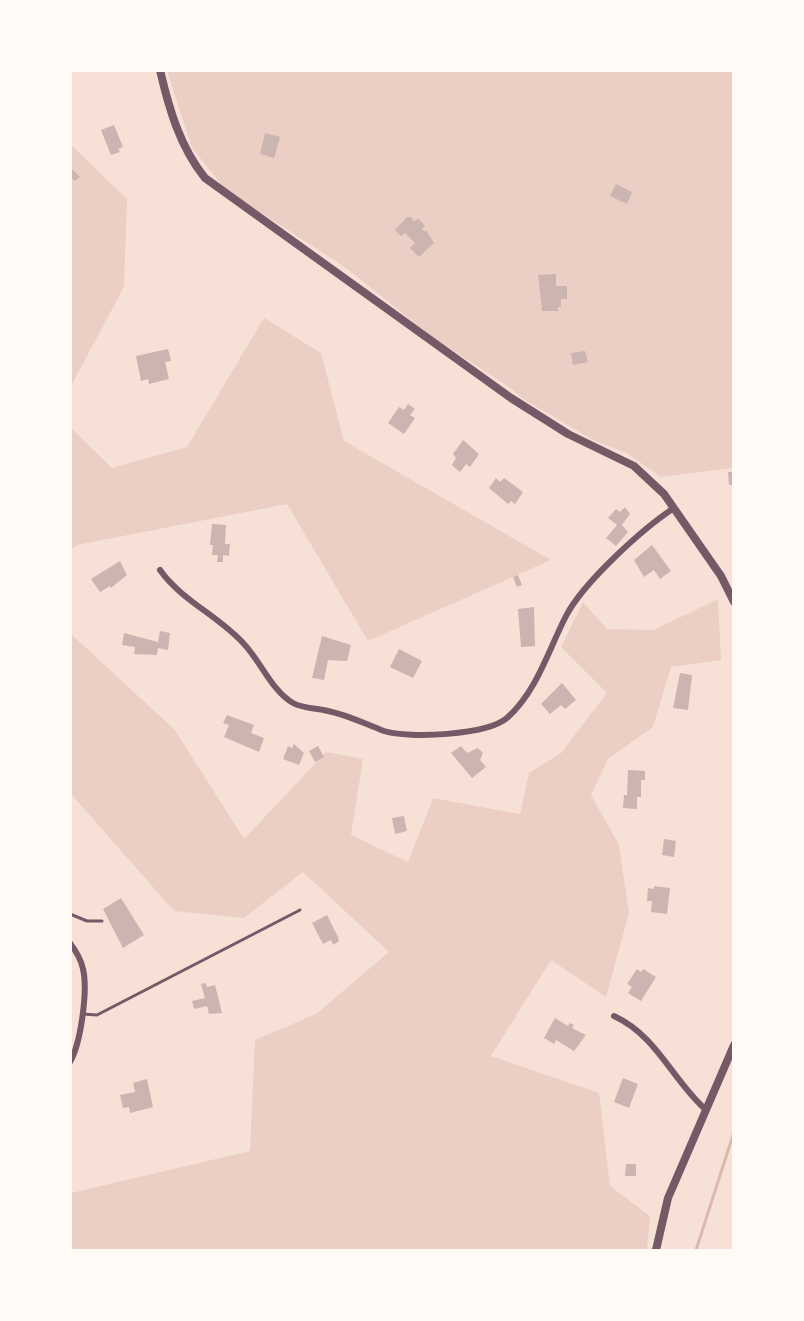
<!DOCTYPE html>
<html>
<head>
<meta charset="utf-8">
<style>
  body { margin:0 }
  #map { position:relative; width:804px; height:1321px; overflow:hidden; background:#f7e1d7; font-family:Signika,sans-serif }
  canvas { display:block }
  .frame { position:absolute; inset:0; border:72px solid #fffaf5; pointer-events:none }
</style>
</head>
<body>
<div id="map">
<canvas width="804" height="1321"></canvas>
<div class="frame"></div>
</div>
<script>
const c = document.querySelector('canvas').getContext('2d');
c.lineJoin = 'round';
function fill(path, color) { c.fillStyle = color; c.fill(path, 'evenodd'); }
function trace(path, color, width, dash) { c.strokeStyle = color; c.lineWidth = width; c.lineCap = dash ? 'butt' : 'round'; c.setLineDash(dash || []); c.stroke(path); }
const green = new Path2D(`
  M167 71H733V468L661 477 628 454 593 440 523 399 509 387 431 336 346 268 225 189 192 148Z
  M71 145 127 199 124 287 71 386Z
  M264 318 321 353 344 441 551 560 368 641 287 504 77 545 71 550V428L112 468 187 447Z
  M718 599 721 660 671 667 653 727 608 759 591 795 619 845 629 913 606 997 551 960 491 1056 599 1093 610 1186 650 1216 647 1250H71V1193L250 1151 255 1040 316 1014 389 952 303 872 244 918 174 911 71 794 70 633 175 730 244 839 326 752 363 759 351 835 408 862 433 798 520 814 529 773 561 753 607 693 561 647 583 602 607 629 654 630Z`);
const stream = new Path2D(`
  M696 1250 734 1132`);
const building = new Path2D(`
  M114 125 123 147 118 149 120 152 111 155 101 130Z
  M265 133 280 137 274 158 260 154Z
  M72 169 80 177 74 181 70 174Z
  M616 184 632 192 627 204 610 196Z
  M407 217H411L414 222 418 218 425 226 422 229 425 232 426 230 434 243 419 257 410 248 415 243 405 233 401 236 395 230Z
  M556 274V286H567V299H561V307H558V311H542L538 275Z
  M168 349 171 361 165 362 169 379 149 384 148 379 141 381 136 356Z
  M585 351 588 362 573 365 571 353Z
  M408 404 415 409 410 415 415 418 404 434 388 423 399 407 404 410Z
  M463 440 479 454 470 467 466 464 460 472 452 465 456 458 453 454Z
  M728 472H734V485H729Z
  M496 478 500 482 504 478 523 492 515 504 511 501 508 504 489 488Z
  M625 507 630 514 622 525 628 532 616 546 606 538 617 525 608 518 616 509 620 512Z
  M212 524 226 525 225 544H230L229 556 223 555V562H217L218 555H212L213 545H210Z
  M652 545 671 571 660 579 654 570 644 577 634 560Z
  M120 561 127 575 111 588 110 586 100 592 91 579Z
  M518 575 522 585 517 587 513 577Z
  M534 607 535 646 521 647 518 609Z
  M160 631 170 633 168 650 158 648 157 655 134 654 135 647 122 645 124 633 158 642Z
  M322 636 351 645 347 661 328 660 324 680 312 678Z
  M399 649 422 661 413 678 390 667Z
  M680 673 692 675 688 710 673 708Z
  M562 683 576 700 565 709 561 705 550 714 541 704Z
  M227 715 254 725 251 733 264 738 259 752 224 737 229 725 223 723Z
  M294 744 304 753 299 765 283 759 288 746 292 748Z
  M318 746 324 757 315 762 309 751Z
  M461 746 467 753 478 748 483 753 480 760 486 767 472 778 451 753Z
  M628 770 645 771V780H641V797H637V809L623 808 624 795H627Z
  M404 816 407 831 395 834 392 818Z
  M664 839 676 841 674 857 662 855Z
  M654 886 670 888 667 914 651 912 652 901H647L648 888 654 889Z
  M121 898 144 935 123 948 103 909Z
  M327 915 338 937 339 941 333 945 331 940 323 944 312 923Z
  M637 969 641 972 643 969 656 977 641 1001 628 993 632 987 627 984Z
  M206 983 207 987 215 985 222 1013 209 1014 207 1006 194 1009 192 1001 205 998 201 984Z
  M555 1018 568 1026 570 1023 574 1025 572 1028 586 1035 574 1051 556 1040 554 1044 544 1038Z
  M623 1078 638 1084 629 1108 614 1102Z
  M147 1079 153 1107 130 1113 129 1107 123 1108 120 1095 135 1092 133 1083Z
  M626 1164H636V1176H625Z`);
const service = new Path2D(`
  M70 914 87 921H102
  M83 1014 97 1015 300 910`);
const minor = new Path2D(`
  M160 570C182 601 219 616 244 644 261 662 272 691 293 703 304 709 317 708 328 711 348 715 365 724 384 731 409 739 487 735 507 718 537 691 548 651 566 616 583 583 642 529 674 508
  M70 943C76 951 81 959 83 969 88 990 81 1043 70 1062
  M614 1016C657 1036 671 1078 705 1109`);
const tertiary = new Path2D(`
  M160 70C169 109 180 147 205 178L511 398 568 434 634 466 664 494 721 576 734 602
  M656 1250 668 1198 734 1045`);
fill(green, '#ebcfc5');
trace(stream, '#dcb8b0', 3);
fill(building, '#ccb4b1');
trace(service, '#755966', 3);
trace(minor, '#755966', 6);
trace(tertiary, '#755966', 8);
</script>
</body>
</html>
